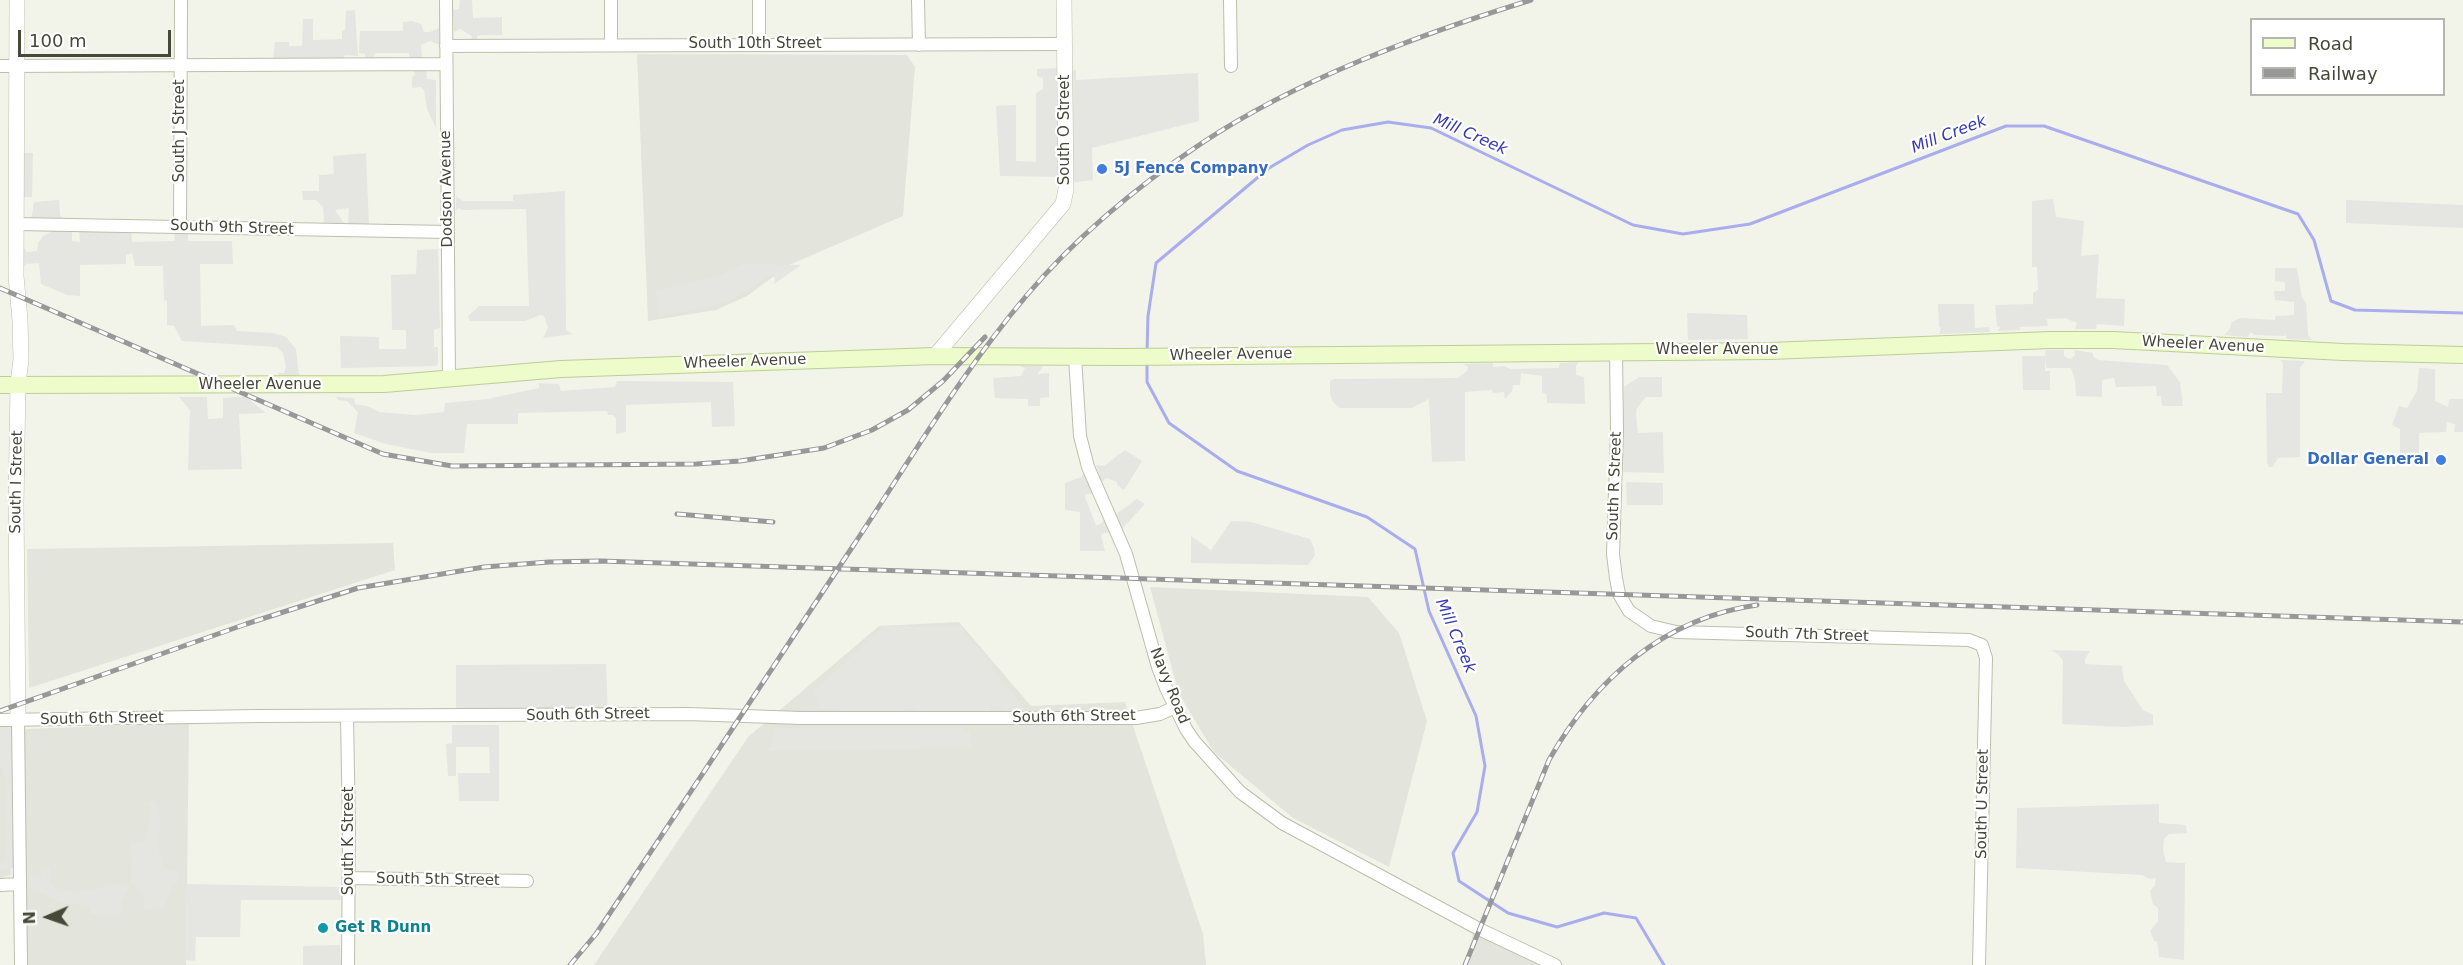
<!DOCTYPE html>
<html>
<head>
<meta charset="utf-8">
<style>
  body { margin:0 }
  #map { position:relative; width:2463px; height:965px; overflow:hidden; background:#f2f4ea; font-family:"DejaVu Sans",sans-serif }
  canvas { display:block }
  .legend { position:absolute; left:2250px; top:18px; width:195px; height:78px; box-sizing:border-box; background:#fff; border:2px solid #b5b6af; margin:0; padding:8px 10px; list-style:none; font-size:18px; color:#464838 }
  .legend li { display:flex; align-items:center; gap:12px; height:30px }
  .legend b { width:30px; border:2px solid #b5b6af }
  .north { position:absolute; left:18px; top:887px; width:60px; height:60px; -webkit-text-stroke:4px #fff; paint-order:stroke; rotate:268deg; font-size:16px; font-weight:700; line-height:24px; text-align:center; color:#464838 }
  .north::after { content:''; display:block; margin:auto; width:21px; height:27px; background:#464838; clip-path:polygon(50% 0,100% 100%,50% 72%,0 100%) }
  .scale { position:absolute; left:18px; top:30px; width:153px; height:27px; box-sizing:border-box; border:3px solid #464838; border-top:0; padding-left:8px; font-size:18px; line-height:21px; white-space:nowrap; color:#464838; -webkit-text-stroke:4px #fff; paint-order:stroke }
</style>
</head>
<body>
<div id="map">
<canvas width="2463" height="965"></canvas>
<ul class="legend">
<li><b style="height:8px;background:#eefccb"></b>Road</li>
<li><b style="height:8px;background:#989898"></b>Railway</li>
</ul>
<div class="north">N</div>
<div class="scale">100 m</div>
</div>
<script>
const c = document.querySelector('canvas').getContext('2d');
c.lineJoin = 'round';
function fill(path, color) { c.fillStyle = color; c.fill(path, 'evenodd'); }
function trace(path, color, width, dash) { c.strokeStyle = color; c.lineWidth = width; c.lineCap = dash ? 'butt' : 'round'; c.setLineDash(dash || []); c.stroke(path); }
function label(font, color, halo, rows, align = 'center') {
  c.font = font + ' "DejaVu Sans",sans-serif'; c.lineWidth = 4.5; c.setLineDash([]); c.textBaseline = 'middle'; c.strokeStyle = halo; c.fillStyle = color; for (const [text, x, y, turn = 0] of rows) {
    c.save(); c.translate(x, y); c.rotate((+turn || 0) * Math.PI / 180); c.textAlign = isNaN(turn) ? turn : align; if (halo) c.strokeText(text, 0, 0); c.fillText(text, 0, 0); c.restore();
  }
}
const industrial = new Path2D(`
  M637 54 907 55 915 67 903 216 789 265 747 296 716 310 648 321Z
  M393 543 395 570 29 688 27 549Z
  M1150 587 1368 597 1399 633 1427 721 1389 867 1293 818 1214 752 1179 694Z
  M959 622 1031 706 1125 702 1203 934 1206 965H594L748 737 879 626Z
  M189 723 186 965H25L22 737 26 729Z
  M0 726H13L11 875 0 878Z
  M1474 930 1550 965H1465Z`);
const parking = new Path2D(`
  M460 0H472L473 18 502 17V35H481L477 36V42H471L472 36 460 29 454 32 453 10 459 9Z
  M355 10 358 56 345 55 343 60 273 61 275 42H289V46H302L303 19H313V40L342 39V31L345 30 346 11Z
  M412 21 421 24 424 32H430L439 28 440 45 430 41 421 45 422 57 427 59 409 60V53H375L374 58 377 60 365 58V54L359 53 360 31H403V22Z
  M1058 68 1061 177 1000 176 996 106 1016 105V161L1036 162V93L1043 89V78L1037 76V69Z
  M426 69 427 79 436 80V128L427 109 424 90 421 87 412 88V77L415 74 413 70Z
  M1076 70V80L1198 73 1199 121 1092 148 1093 180 1071 183V72Z
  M24 153H33L32 197H24Z
  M366 153 369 225H348L349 208 335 210 345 224H321L324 222 323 207 316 200H303L302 191H319V175L334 174 333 156Z
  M565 191 566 330 573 334 543 338 548 328 544 316 540 315 525 321H470L468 316 479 306H529L526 209 462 210 458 208 456 211V196L463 201H513V195Z
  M2053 199 2056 217 2084 221 2081 256 2099 254 2096 298 2125 299 2124 326 2097 324 2096 329H2075L2077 323 2065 318 2047 319 2048 326 2019 327 2021 330 1998 331 2000 327 1997 326 1995 305 2033 304V293L2038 290 2037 267H2032V201Z
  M59 200 60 215 64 219 31 220 34 202Z
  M2346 200 2463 205V228L2346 223Z
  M79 229H131L132 242 175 241 174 233H188V241H232L233 264H200L201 326 234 325 237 331 274 333 286 337 296 349 299 376H279L278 373H284L286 367 283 353 277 347 182 341 174 326 167 325V301L164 300 163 266H135L132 253 126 255V264L80 265V296L67 295 41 284 39 263 26 264 23 267V246L27 252 37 251 38 243 43 236 52 231 72 230V241L80 242Z
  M438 249 440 328 434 330V347H438V363L436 366 341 368 340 336 379 337V349H406V330H392L391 275 416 274 417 250Z
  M743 264 801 265 774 284 775 278 766 274 763 280 733 299 715 306 659 316 655 290 716 277Z
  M2275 268H2297L2302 298 2306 302 2308 335 2312 340 2286 339V332L2285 336 2255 335 2251 332 2247 337 2224 335 2229 330 2232 322 2241 318 2275 320V316L2294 315V302L2275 300 2274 291H2285V282L2275 281Z
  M1938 304H1974L1975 328 1989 327 1990 332 1939 334 1941 328 1939 327Z
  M1687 313 1747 315 1748 339 1688 340Z
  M2046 350H2064V356L2070 359 2075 355 2074 350 2093 353V357L2098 360 2167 365 2180 382 2183 406H2162L2161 396H2157L2156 386 2116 387 2114 378 2102 380V397L2076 396 2075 380 2071 368H2046L2045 357V371H2050V390H2023L2022 356H2045Z
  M2281 360 2305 361 2300 368V457L2278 458 2272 467H2269L2267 463 2266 393H2282L2283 364Z
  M1579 362 1576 366V375L1584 377 1585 404 1547 403V395L1542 392V376L1521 373 1520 385H1513L1512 391 1505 399 1504 392 1493 393 1492 390 1465 392V461L1432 462 1429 399 1412 408H1340L1333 402 1330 394V383L1331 380 1336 379 1458 378 1467 371 1468 367 1464 364 1493 363V367L1504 366 1511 369 1559 368 1560 363H1556Z
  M1020 366H1043L1038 374 1049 373V397L1040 398V406H1028V399L995 398 993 378 1021 376 1025 368Z
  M2419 368 2435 369V401L2448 407 2449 399H2463V432H2454L2455 424 2447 422 2446 432 2419 433V464L2400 465V429L2392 425 2399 406 2407 408 2417 391Z
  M1639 377H1662V397H1646L1637 408 1636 414 1638 433 1663 432 1664 473 1623 472 1624 387Z
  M617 381 733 382 735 426 712 427 711 402 626 405V432L616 434V418L613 415H608L607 411 518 413V424H467L464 453H431L386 444 354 433 358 412 347 401 338 400 336 397 354 398 355 404 367 406 379 412 415 415 444 412 445 403 487 399 539 388V383L559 384 561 391 615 387Z
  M250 396 251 401 266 413 239 414 242 469 188 470 190 410 179 397H207L208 419 223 418V398Z
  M1125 450 1142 461 1124 490 1117 485V482L1107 478 1101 482 1096 465 1104 466Z
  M1084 473 1092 494H1086L1085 497 1096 525 1101 524 1104 519 1109 532 1103 533 1101 535 1105 551H1080V512L1065 510V483L1081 477Z
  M1626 482 1663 483V505H1627Z
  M1137 499 1145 504 1122 529 1116 514Z
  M1231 521 1251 522 1310 539 1314 548 1315 555 1308 565 1191 563V536L1211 550Z
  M883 626 961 627 1028 713 1006 712 1001 708 990 707V712L918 711 915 708 903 709 902 712 843 711 839 708 820 709 814 691Z
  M2050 650 2090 651 2085 659V664L2122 666 2124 681 2143 710 2153 715V725L2124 727 2062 724 2063 661 2058 654Z
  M606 664 608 712 456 713V665Z
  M13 713V868L0 870V863L5 861V778L0 764V718Z
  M452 725H499V801H459L458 773H490L489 747H456V776H448L446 744 452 743Z
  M776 728H963L970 733 971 748 768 751Z
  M155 800 160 813 159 850 162 865 168 870 177 871V885H174L166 901V907L144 910V895L131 883 130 844 141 843 147 836 151 814 148 803Z
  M2159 804V823L2186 825 2187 833 2169 834 2164 839 2163 850 2166 862 2185 863 2184 960 2159 957 2157 941H2154L2150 931 2158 921V908L2153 904 2150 891 2155 885 2156 878 2150 879 2142 875 2016 868 2017 808Z
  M41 869H50L51 882 55 887 71 892 128 883 129 889 121 902V914H91L89 908 83 905 65 904 29 888V874L41 877Z
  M187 884 341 887V900H241L240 937H196L195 961 186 960Z
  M340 945 341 965H303V946Z`);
const stream = new Path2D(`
  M1147 352 1148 316 1156 263 1269 168 1308 145 1342 130 1388 122 1431 128 1633 225 1683 234 1750 224 2006 126H2044L2298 214 2314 240 2331 301 2355 310 2463 313
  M1147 362V382L1169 423 1237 471 1367 517 1415 549 1429 611 1476 716 1485 766 1477 812 1453 853 1459 881 1508 913 1557 927 1604 913 1636 918 1664 965`);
const minor = new Path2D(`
  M446 0 449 379
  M759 0V43
  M918 0 919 45
  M1230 0 1231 66
  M611 44V0
  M446 46 1065 44
  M0 66 446 64
  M17 224 448 232
  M180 226 181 0
  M1616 351 1617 431 1613 554 1616 578 1619 594 1629 611 1651 626 1676 632 1969 640 1982 645 1986 658 1979 965
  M1075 357 1080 436 1088 467 1126 554 1158 667 1166 688 1186 729 1194 741 1240 792 1282 823 1479 929 1555 965
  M347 716 349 830 348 965
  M0 720 259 716 688 714 801 718H1136L1160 714 1175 707
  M18 720 21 965
  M349 878 527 881
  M0 885 20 884`);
const tertiary = new Path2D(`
  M17 0 16 276 20 320 21 359 18 384 16 504 18 720
  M935 356 1063 204 1066 189 1064 0`);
const secondary = new Path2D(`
  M0 385 384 384 561 369 935 356 1124 357 1770 351 2050 340H2113L2343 352 2463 355`);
const rail = new Path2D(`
  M0 288 383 454 452 466 696 464 740 461 824 448 872 430 908 410 943 381 985 337
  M677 514 773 522
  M0 711 246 624 358 588 484 567 549 562 600 561 2463 622
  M570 965 596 934 618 901C697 783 774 665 853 546 909 462 961 373 1027 295 1076 237 1139 185 1202 143 1298 79 1421 34 1531 0
  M1465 965 1549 760C1594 680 1664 618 1757 605`);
const markers = [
  [1102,169,6,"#3f7fe0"],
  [2441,460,6,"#3f7fe0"],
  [323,928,6,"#0f9aa8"]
];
const streetNames = [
  ["South 10th Street",755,44],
  ["South O Street",1065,130,-90],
  ["South J Street",180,131,-90],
  ["Dodson Avenue",447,189,-91],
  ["South 9th Street",232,228,2],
  ["Wheeler Avenue",2203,345,3],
  ["Wheeler Avenue",1717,350],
  ["Wheeler Avenue",1231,355,-1],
  ["Wheeler Avenue",745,362,-2],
  ["Wheeler Avenue",260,385],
  ["South I Street",17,482,-89],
  ["South R Street",1615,486,-88],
  ["South 7th Street",1807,635,2],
  ["Navy Road",1169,686,68],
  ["South 6th Street",588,715,-1],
  ["South 6th Street",1074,717,-1],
  ["South 6th Street",102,719,-1],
  ["South U Street",1983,804,-89],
  ["South K Street",349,841,-90],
  ["South 5th Street",438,880,1]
];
const shopNames = [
  ["5J Fence Company",1114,169],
  ["Dollar General",2429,460,"right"]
];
const cultureNames = [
  ["Get R Dunn",335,928]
];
const waterNames = [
  ["Mill Creek",1470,135,24],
  ["Mill Creek",1949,135,-21],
  ["Mill Creek",1455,636,67]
];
fill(industrial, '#e3e4db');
fill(parking, '#e5e6e1');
trace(stream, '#a9adee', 3);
trace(minor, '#bcbfac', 14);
trace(tertiary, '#bcbfac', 16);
trace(secondary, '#becc97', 18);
trace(minor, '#fff', 12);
trace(tertiary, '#fff', 15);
trace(secondary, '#eefccb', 16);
trace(rail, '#989898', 5);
trace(rail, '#fff', 3, [9]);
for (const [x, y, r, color] of markers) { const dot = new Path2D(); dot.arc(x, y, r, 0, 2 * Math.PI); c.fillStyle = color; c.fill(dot); trace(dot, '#fff', 2); }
label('15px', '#464838', '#fff', streetNames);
label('bold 15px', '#366cbe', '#fff', shopNames, 'left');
label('bold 15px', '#0d838f', '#fff', cultureNames, 'left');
label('italic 16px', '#353ab0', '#fff', waterNames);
</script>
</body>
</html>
